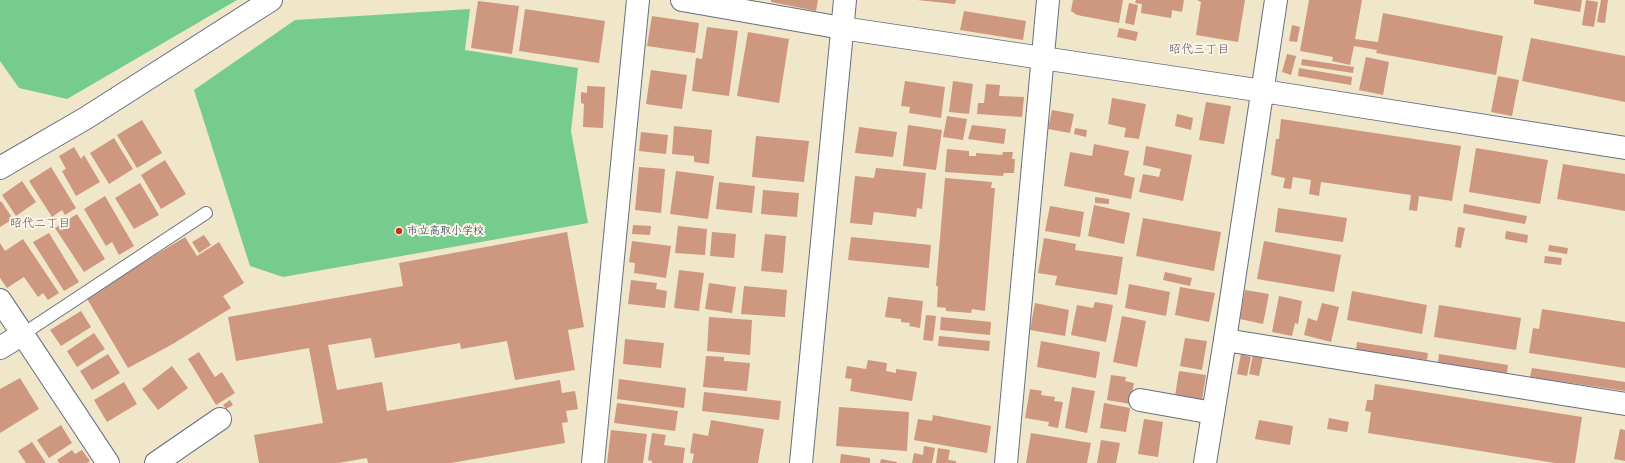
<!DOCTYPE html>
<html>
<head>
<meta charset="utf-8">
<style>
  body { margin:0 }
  canvas { display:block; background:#f0e6c9 }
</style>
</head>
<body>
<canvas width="1625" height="463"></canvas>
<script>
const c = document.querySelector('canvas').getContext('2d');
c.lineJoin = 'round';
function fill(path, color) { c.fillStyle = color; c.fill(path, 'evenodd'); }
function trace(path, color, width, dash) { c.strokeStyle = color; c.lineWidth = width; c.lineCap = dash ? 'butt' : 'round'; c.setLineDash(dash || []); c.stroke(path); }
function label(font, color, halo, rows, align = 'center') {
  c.font = font + ' Pangolin,"Klee One",sans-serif'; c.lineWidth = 4; c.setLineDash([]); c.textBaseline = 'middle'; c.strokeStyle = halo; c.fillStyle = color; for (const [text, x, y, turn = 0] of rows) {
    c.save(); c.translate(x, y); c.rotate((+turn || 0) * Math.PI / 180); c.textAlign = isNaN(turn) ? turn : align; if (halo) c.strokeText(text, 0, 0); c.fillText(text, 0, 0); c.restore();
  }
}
const green = new Path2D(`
  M0 0H237L67 99 19 88 0 61Z
  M470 9 465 50 578 68 571 131 588 223 283 277 250 266 194 90 295 20Z`);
const building = new Path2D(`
  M771 0H818L816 11 771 2Z
  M917 0H956L955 4Z
  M1073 0H1123L1119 23 1077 15 1071 11Z
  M1136 0H1184L1182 12 1172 10 1171 18 1141 13 1142 4 1135 3Z
  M1197 0H1245L1238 42 1196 35 1201 2Z
  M1309 0H1362L1355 39 1378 42 1383 13 1503 36 1496 75 1376 53 1377 50 1354 46 1350 65 1332 61 1333 57 1300 51Z
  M1534 0H1582L1580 12 1534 4Z
  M1586 0 1598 2 1594 27 1582 25Z
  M1601 0H1608L1605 23 1597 22Z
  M478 1 519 6 512 54 471 48Z
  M1129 3 1138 5 1134 25 1125 23Z
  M525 9 605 21 599 63 519 51Z
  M964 11 1026 21 1023 40 960 30Z
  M652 16 699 23 695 53 647 46Z
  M1292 25 1300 27 1297 42 1289 41Z
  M707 27 738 31 729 96 692 91 696 58 702 59Z
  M1119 28 1138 32 1136 41 1117 37Z
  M748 32 789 39 779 103 737 96Z
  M1531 38 1625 56V102L1522 81Z
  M1287 54 1296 56 1291 75 1282 72Z
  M1366 57 1389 62 1383 95 1359 90Z
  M1302 59 1354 67 1353 73 1301 65Z
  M1299 68 1352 77 1351 85 1298 76Z
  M651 70 687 75 682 109 646 104Z
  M1498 76 1519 80 1512 116 1491 112Z
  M905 81 945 87 941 118 909 113 910 107 901 106Z
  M953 81 973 84 969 114 949 112Z
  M986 84 1000 85 999 96 1024 97 1022 117 977 114 978 103H984Z
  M587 86 605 87 603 128 583 127 584 104 581 103V92L587 93Z
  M1112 98 1146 104 1139 139 1124 137 1126 128 1108 124Z
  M1206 102 1231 106 1224 144 1199 140Z
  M1052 110 1074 114 1070 133 1048 129Z
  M1177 114 1193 118 1191 130 1175 126Z
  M947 116 967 119 963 140 943 137Z
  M1281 119 1461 146 1452 201 1419 196 1417 211 1409 210 1411 195 1321 182 1319 196 1309 194 1311 180 1293 177 1291 189 1283 188 1285 178 1271 175 1276 139H1279Z
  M142 120 162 153 137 168 117 135Z
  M908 125 942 130 936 170 903 166Z
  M972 125 1006 129 1004 144 968 139Z
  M674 126 712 130 709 164 694 162V156L672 154Z
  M859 127 897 132 893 157 855 153Z
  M1075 128 1087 130 1086 137 1074 134Z
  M641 132 668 135 666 154 639 151Z
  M756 136 809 141 804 182 752 177Z
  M114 138 133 169 109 184 90 153Z
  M1094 144 1129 151 1124 175 1135 178 1131 199 1064 186 1070 152 1092 156Z
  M1146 146 1192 155 1183 201 1139 192 1143 174 1159 177 1161 169 1143 165Z
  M74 147 81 159 84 155 100 182 76 196 62 171 66 169 59 156Z
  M1476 148 1548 160 1540 204 1469 192Z
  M947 149 969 151V156H976V153L1002 155 1003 152H1013L1012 159H1015L1014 173H1004L1003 176 945 172Z
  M165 160 186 194 161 209 141 175Z
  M1563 164 1625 174V211L1557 199Z
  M51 167 76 208 65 215 62 210 52 217 29 181Z
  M639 167 665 169 661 213 635 210Z
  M876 168 926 173 922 209 917 208 916 217 874 212 872 225 850 223 855 176 874 178Z
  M676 171 714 176 708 219 670 214Z
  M945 178 992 182 991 188H995L985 311 972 309 971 313 946 311V308L937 307 938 286H936Z
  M22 181 36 202 16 216 2 195Z
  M719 182 755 186 752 213 716 209Z
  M140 183 159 215 134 229 115 198Z
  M763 190 799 193 797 217 761 214Z
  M105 196 134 246 119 255 112 242 106 246 84 209Z
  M1095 197 1109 199V204L1095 203Z
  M1 201 13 219 0 227V202Z
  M1464 204 1527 216 1525 224 1463 213Z
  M1094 205 1130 213 1124 244 1088 236Z
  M1050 206 1084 212 1080 237 1045 231Z
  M1278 208 1347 218 1343 242 1275 232Z
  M77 214 105 259 84 272 55 228Z
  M1143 218 1221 232 1214 271 1136 256Z
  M633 225 651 226 650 235 632 234Z
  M678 226 707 229 705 255 675 253Z
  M1458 227 1465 228 1461 248 1455 247Z
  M1506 231 1528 235 1527 243 1505 239Z
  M567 232 584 327 568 330 575 370 515 380 507 341 461 349 460 343 375 358 371 338 328 345 337 390 382 382 387 411 560 380 562 393 575 391 578 409 566 411 568 422 562 423 565 443 451 463H368L367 458 338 463H259L254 435 323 423 309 348 236 361 228 317 403 286 399 263Z
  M712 232 736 234 734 258 710 256Z
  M49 233 79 282 64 291 33 242Z
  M765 234 786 236 783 273 761 271Z
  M204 235 211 245 199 253 192 242Z
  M185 237 197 256 219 242 244 283 223 296 231 308 171 345 128 368 86 297Z
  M851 237 931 245 929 268 848 260Z
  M1044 238 1076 244 1075 250 1123 257 1117 295 1055 285 1057 276 1038 273Z
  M23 239 59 293 48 300 43 293 38 297 24 277 7 288 0 278V243L5 251Z
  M632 241 671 246 666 278 634 273 635 263 629 262Z
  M1264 241 1341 255 1334 292 1257 279Z
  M1549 245 1568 248 1567 254 1548 251Z
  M1545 256 1562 258 1561 265 1544 263Z
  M679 270 704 273 699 311 674 308Z
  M1165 272 1192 278 1190 286 1163 280Z
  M631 280 657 283 656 289 667 291 665 308 628 304Z
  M709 283 736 287 732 313 705 309Z
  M1129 284 1170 292 1166 316 1125 308Z
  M744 286 787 290 785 317 741 314Z
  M1180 287 1215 293 1209 322 1175 315Z
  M1245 290 1269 294 1263 324 1240 319Z
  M1352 291 1427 305 1422 334 1347 320Z
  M1279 296 1302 301 1298 324 1295 323 1292 336 1272 332Z
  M888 297 923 301 920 328 909 326 910 323 901 322V319L885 317Z
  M1095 302 1113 305 1106 342 1071 335 1077 305 1093 308Z
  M1035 303 1069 310 1065 336 1030 330Z
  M1322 303 1339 307 1331 342 1304 335 1308 318 1317 321Z
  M1439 305 1521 318 1516 350 1434 337Z
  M1542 309 1625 322V368L1529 353 1533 328 1539 329Z
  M81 311 91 327 61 346 50 330Z
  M926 315 936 316 933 341 923 340Z
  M1122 316 1146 321 1137 367 1113 362Z
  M709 317 752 320 750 355 707 351Z
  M941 317 991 322 990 335 940 330Z
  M94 333 105 349 77 367 67 351Z
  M939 336 990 341 989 351 938 346Z
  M1185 338 1207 341 1202 370 1180 366Z
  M625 339 664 343 661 368 623 364Z
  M1041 341 1100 352 1096 378 1037 367Z
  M1357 342 1428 353 1427 360 1356 350Z
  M199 352 215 377 222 372 235 393 216 405 188 359Z
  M108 354 120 373 92 390 80 371Z
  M1241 354 1251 357 1247 376 1237 374Z
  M1439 354 1508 365 1507 373 1438 363Z
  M1253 355 1263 357 1259 376 1249 374Z
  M706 356 724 357V361L750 363 747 391 703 387Z
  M868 360 887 363 886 371 896 373V369L917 372 912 401 850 391 852 379 845 378 847 366 866 369Z
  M172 366 188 388 158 410 142 389Z
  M1532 368 1625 382V391L1530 377Z
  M1179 371 1206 375 1202 400 1175 396Z
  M1111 375 1126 377 1125 381 1134 383 1130 404 1107 400Z
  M20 378 39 409 0 433V389Z
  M619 379 686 388 684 408 617 399Z
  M124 382 137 404 107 422 94 400Z
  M1375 384 1582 417 1575 463H1555L1368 433 1371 412 1365 411 1367 400H1373Z
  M1072 387 1095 391 1087 433 1065 428Z
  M1030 389 1042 391 1041 395 1055 397 1054 401 1063 402 1058 428 1048 426 1049 422 1025 418Z
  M704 392 781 401 779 420 702 411Z
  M230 400 233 405 226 409 223 405Z
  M617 403 678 411 675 431 614 423Z
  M1104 403 1130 408 1126 432 1100 428Z
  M839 407 909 412 907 451 836 446Z
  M933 415 991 426 987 453 914 440 918 419 932 421Z
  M1329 418 1349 422 1347 432 1327 429Z
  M1144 419 1163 422 1158 457 1138 454Z
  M711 420 764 429 758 463H692L694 454 690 453 693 433 708 436Z
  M1259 420 1293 426 1290 445 1255 439Z
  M61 425 72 443 49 458 37 440Z
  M1620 429 1625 430V461L1614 459Z
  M611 430 647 434 643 463H607Z
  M652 433 666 435 664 445 685 448 683 463H652V461L648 460Z
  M1031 433 1091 443 1087 463H1026Z
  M1101 440 1120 443 1116 463H1097Z
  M32 442 46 463H26L18 451Z
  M924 446 935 448 932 463H912L914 453 923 455Z
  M938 448 950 450 948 460 956 461V463H936Z
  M72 450 75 454 82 450 90 461 87 463H59L57 460Z
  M841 454 870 458V463H840Z
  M881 459 897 462V463H880Z`);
const service = new Path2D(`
  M23 334 206 213`);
const minor = new Path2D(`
  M1225 340 1625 404
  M0 348 23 334
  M1140 400 1213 413
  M156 463 220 419
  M593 463 638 0
  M1006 463 1048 0`);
const tertiary = new Path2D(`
  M682 0 842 28 1263 91 1625 148
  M0 168 86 118 271 0
  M0 300 108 463
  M801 463 845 0
  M1205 463 1225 340 1276 0`);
const markers = [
  [399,231,4,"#c8321e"]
];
const poiNames = [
  ["市立高取小学校",407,231]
];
const neighbourhoodNames = [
  ["昭代三丁目",1199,50],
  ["昭代二丁目",40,224]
];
fill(green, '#76cb8f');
fill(building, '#ce9780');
trace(service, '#666f83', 14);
trace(minor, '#666f83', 24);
trace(tertiary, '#666f83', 24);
trace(service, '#fff', 12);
trace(minor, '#fff', 22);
trace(tertiary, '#fff', 22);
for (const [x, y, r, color] of markers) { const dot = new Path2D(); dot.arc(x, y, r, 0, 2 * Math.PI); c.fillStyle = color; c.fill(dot); trace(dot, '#fcf5e5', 1.5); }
label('11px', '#1b2f5e', '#fcf5e5', poiNames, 'left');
label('12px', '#5a536a', '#fcf5e5', neighbourhoodNames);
</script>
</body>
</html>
